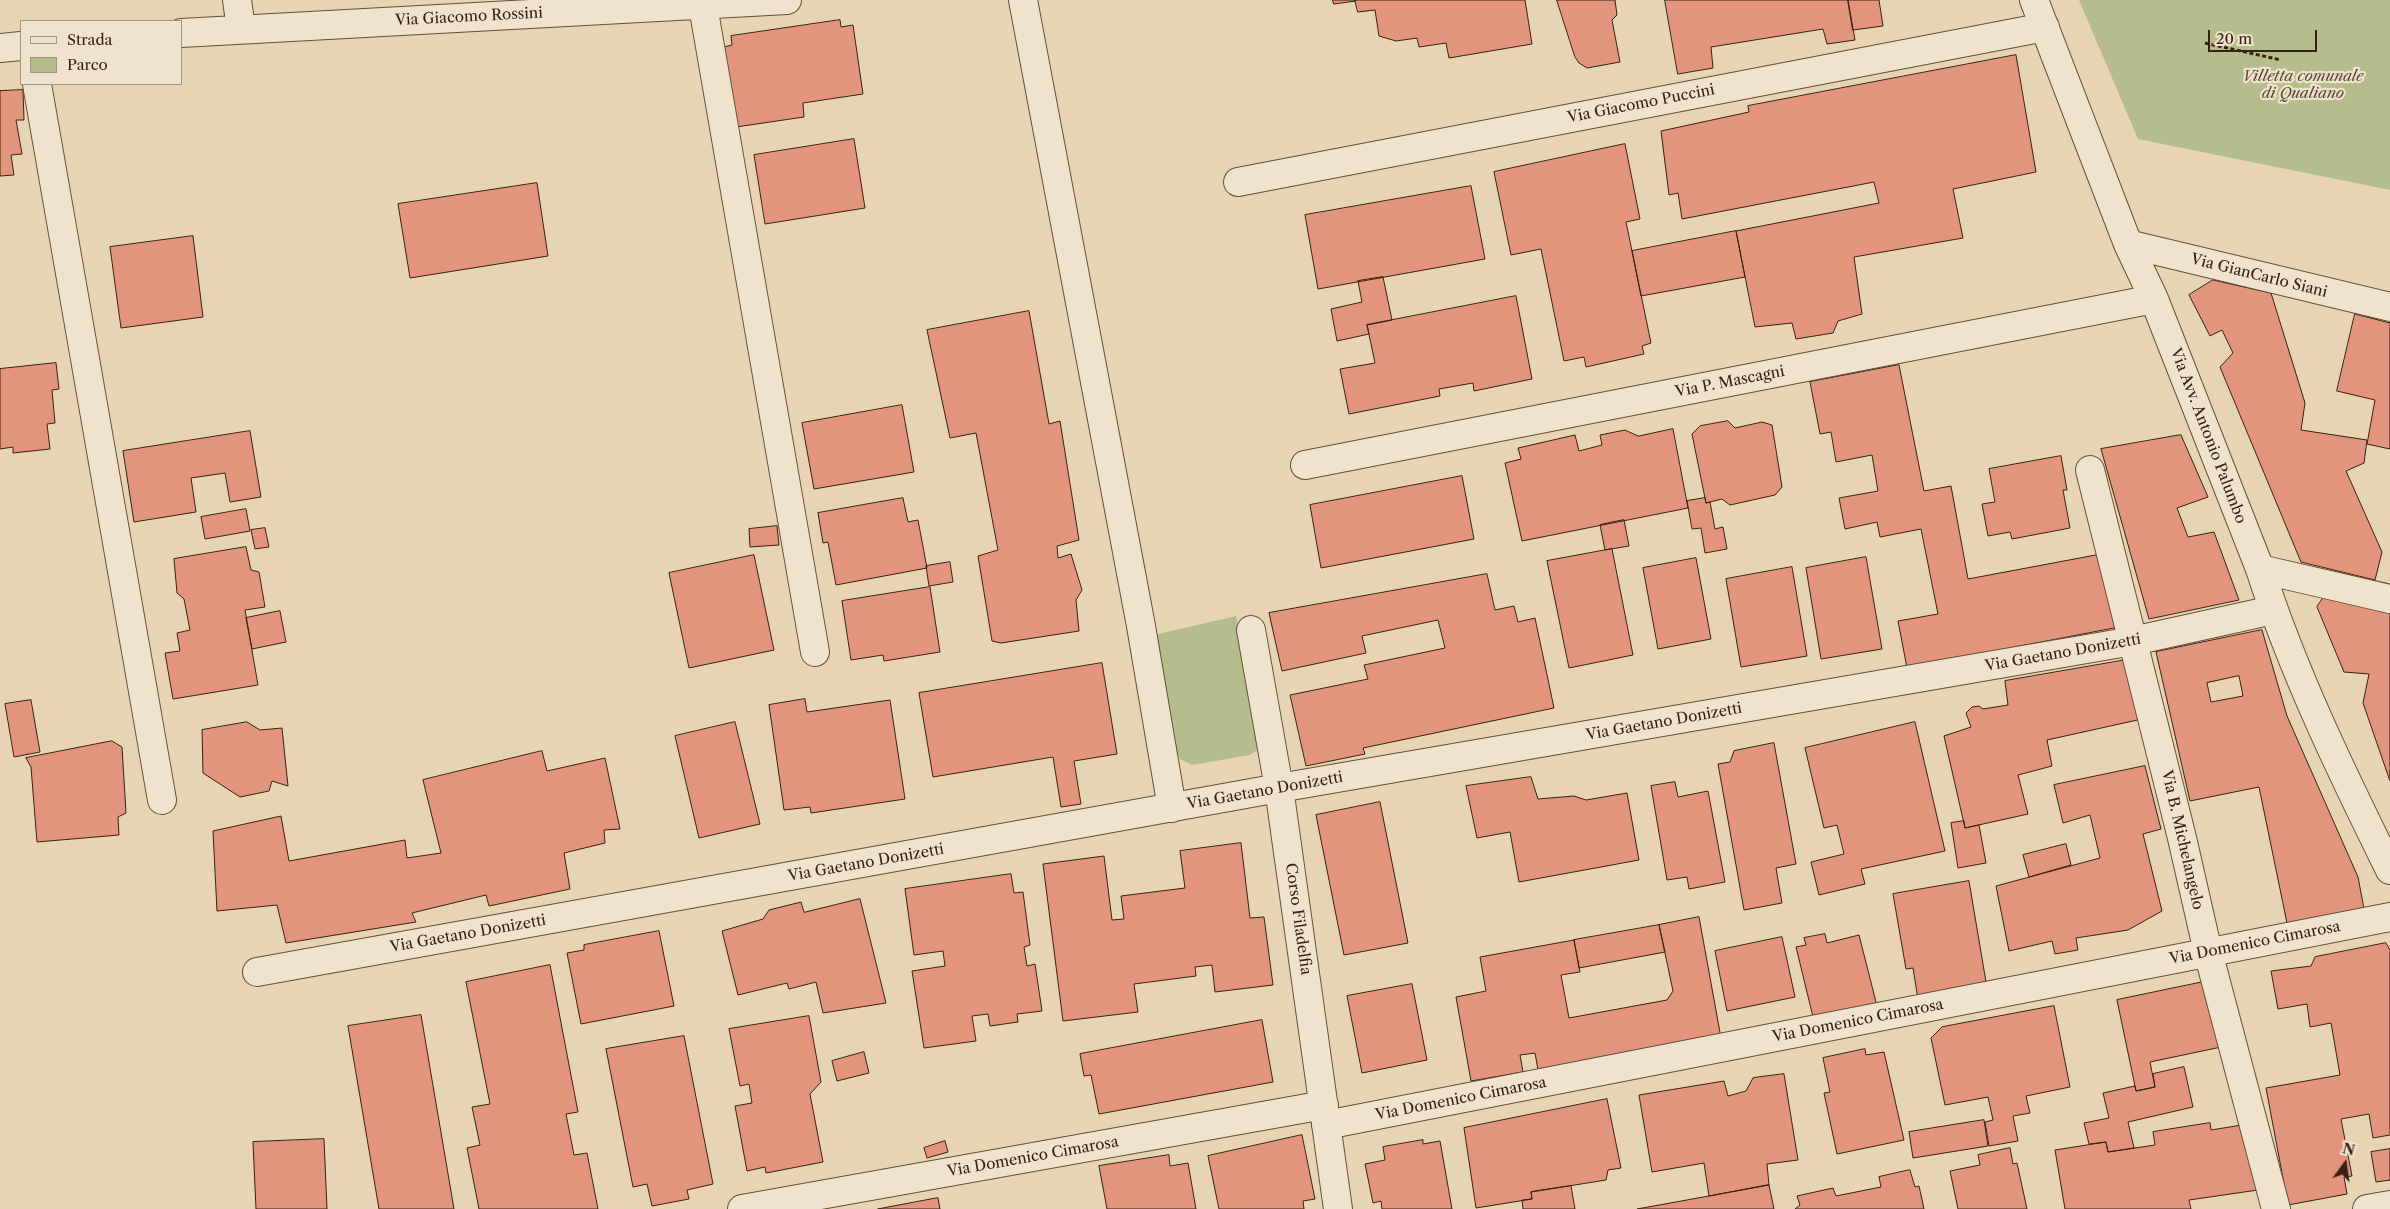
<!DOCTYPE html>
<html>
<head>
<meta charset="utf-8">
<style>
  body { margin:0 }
  #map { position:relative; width:2390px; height:1209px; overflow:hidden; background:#e7d4b2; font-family:"Libre Caslon Text",serif }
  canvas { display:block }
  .legend { position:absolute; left:20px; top:20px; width:162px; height:65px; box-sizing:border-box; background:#efe3cd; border:1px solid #a69582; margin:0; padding:6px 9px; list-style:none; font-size:15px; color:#392111 }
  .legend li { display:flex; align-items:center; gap:10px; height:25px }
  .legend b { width:25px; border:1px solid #a69582 }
  .north { position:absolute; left:2320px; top:1139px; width:50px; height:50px; -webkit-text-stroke:4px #efe3cd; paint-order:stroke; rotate:14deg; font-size:14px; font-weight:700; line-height:20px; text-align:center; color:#392111 }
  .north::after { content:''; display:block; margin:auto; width:18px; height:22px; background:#392111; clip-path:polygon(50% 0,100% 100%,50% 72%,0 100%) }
  .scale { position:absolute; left:2208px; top:30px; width:109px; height:22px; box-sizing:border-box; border:2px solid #392111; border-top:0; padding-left:6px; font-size:15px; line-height:18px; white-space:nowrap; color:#392111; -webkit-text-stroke:4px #efe3cd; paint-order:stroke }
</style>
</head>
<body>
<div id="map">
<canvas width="2390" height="1209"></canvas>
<ul class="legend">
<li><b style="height:6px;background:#efe3cd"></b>Strada</li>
<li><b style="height:14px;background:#b5bd8d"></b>Parco</li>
</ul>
<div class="north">N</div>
<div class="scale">20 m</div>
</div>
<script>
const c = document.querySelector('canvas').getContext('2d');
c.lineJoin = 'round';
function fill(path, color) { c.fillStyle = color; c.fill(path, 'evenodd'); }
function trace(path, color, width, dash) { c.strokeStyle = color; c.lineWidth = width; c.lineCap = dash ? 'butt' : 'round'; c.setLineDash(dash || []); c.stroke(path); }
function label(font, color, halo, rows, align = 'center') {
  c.font = font + ' "Libre Caslon Text",serif'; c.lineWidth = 4.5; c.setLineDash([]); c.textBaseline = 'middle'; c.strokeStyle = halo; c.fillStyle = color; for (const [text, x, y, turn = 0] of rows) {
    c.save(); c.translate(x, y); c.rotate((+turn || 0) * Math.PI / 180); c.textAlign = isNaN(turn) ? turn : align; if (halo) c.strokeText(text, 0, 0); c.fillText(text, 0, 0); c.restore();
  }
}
const green = new Path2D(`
  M2079 0H2390V190L2138 139Z
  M1236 616 1260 748 1250 755 1192 765 1180 759 1173 741 1154 635Z`);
const building = new Path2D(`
  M1333 0H1355L1356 1 1334 4Z
  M1355 0H1525L1532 44 1449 58 1446 43 1419 47 1417 38 1396 41 1379 36 1375 10 1358 12Z
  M1557 0H1615L1617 15 1612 20 1620 62 1587 68 1579 63 1575 57Z
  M1665 0H1848L1855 40 1827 44 1823 29 1711 47 1713 68 1678 74Z
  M1848 0H1879L1883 26 1853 30Z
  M840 20 841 27 853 25 863 94 803 103 804 117 736 127 724 47 732 45 731 36Z
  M2016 55 2036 172 1953 189 1963 238 1854 257 1862 314 1838 321 1833 333 1796 339 1792 323 1755 327 1736 231 1879 203 1874 182 1682 219 1678 193 1669 195 1661 131 1749 112 1748 106Z
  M23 90 24 120H16L22 154 11 155 14 175 0 176V91Z
  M854 139 865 208 765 224 754 155Z
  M1625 144 1640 219 1626 222 1651 343 1642 346 1644 354 1586 367 1584 357 1564 361 1541 249 1511 255 1494 172Z
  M537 183 548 256 410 278 398 204Z
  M1471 186 1485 259 1318 289 1305 215Z
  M1736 231 1745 277 1641 296 1632 251Z
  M193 236 203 317 121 328 110 247Z
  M1383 277 1392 320 1367 325 1369 334 1337 341 1331 309 1362 302 1358 281Z
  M2213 280 2271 293 2305 403 2301 430 2367 440 2364 463 2346 471 2382 552 2375 580 2301 562 2220 367 2233 353 2222 330 2210 336 2189 295Z
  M1516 296 1532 379 1474 391 1473 383 1439 389 1440 396 1349 414 1340 369 1375 363 1367 325Z
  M1029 311 1049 424 1060 421 1079 540 1057 546 1058 558 1071 554 1082 590 1076 600 1079 631 1001 643 992 641 978 556 998 550 976 433 950 438 927 330Z
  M2355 314 2390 323V449L2367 444 2375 400 2337 391Z
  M56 363 59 389 52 390 55 423 47 424 50 449 13 453V447L0 449V369Z
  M1899 365 1924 491 1951 486 1968 579 2101 554 2124 626 1907 668 1898 621 1938 614 1921 529 1880 537 1877 522 1845 529 1839 498 1878 491 1872 455 1836 462 1831 432 1820 434 1810 382Z
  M902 405 914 472 814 489 802 423Z
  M1728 421 1735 428 1762 422 1772 425 1782 487 1775 495 1730 505 1722 499 1706 503 1692 434 1700 426Z
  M1673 429 1688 508 1522 541 1505 463 1521 459 1518 448 1575 435 1579 451 1602 445 1600 435 1625 430 1638 436Z
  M250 431 261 497 230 502 225 473 191 478 196 512 134 522 123 451Z
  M2181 435 2208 497 2177 508 2188 537 2214 532 2239 600 2149 619 2101 449Z
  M2061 456 2067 490H2063L2070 528 2012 539 2010 532 1988 536 1982 504 1995 502 1989 469Z
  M1462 476 1474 539 1321 568 1310 505Z
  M903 498 908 522 918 520 927 568 836 585 828 542 823 543 818 513Z
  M1705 498 1706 503 1710 502 1715 529 1723 527 1727 549 1705 553 1701 528 1692 529 1687 501Z
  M246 509 250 531 205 539 201 517Z
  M1624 520 1629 546 1605 550 1600 525Z
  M777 526 779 545 750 547 749 529Z
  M265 528 269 547 255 549 251 530Z
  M246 547 251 570 259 572 265 607 245 610 258 685 173 699 165 653 180 651 177 633 190 630 184 599 177 593 174 559Z
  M1612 549 1633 655 1569 668 1547 561Z
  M754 555 774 650 689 668 669 573Z
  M1866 557 1882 649 1821 659 1806 568Z
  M1696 558 1711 639 1658 649 1643 568Z
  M950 562 953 582 929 586 926 566Z
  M1792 567 1807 656 1741 667 1726 579Z
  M1487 574 1495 610 1514 606 1518 622 1535 618 1554 708 1363 748 1365 754 1306 766 1290 695 1368 679 1364 665 1445 648 1438 620 1362 636 1366 653 1282 671 1269 613Z
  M930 587 940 652 884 661 883 655 851 660 842 601Z
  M2325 595 2390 610V781L2363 703 2369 674 2344 672 2317 607Z
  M280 611 286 642 252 649 246 618Z
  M2262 630 2287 716 2358 877 2365 914 2288 928 2259 787 2190 801 2156 652ZM2239 676 2243 696 2211 702 2207 683Z
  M2132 659 2142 719 2047 740 2052 766 2018 775 2028 814 1965 828 1944 736 1971 727 1966 713 1972 707 1979 706 1983 709 2008 705 2005 681Z
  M1102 663 1117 754 1074 761 1081 804 1061 807 1053 757 933 777 919 693Z
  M805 699 807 712 890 700 905 799 811 813 810 807 784 810 769 705Z
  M31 700 40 752 14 757 5 704Z
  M247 722 260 730 282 728 288 786 272 781 269 791 240 797 203 773 202 730Z
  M735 722 760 824 699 838 675 736Z
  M1915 722 1945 851 1861 869 1865 884 1819 895 1811 862 1844 854 1837 825 1824 828 1805 748Z
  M112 741 122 747 126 813 118 817 119 835 37 842 31 767 26 758Z
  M1774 743 1796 864 1776 868 1782 903 1744 910 1718 764 1730 762 1734 751Z
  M542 751 547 771 605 758 620 829 604 830 605 843 564 853 570 889 489 906 486 895 412 913 416 922 286 943 277 905 217 911 213 831 281 816 289 861 405 840 407 858 441 853 423 780Z
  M2145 766 2161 829 2143 834 2162 911 2128 930 2076 938 2078 950 2055 954 2052 941 2009 951 1996 886 2100 858 2090 815 2063 823 2054 785Z
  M1531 777 1538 799 1574 796 1586 800 1627 793 1639 860 1519 882 1510 832 1477 838 1466 786Z
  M1675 782 1678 797 1708 791 1725 882 1689 889 1687 877 1667 880 1651 786Z
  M1380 802 1408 943 1344 955 1316 815Z
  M1964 821 1965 828 1979 825 1986 863 1958 868 1951 823Z
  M1241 843 1250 918 1264 917 1273 985 1215 992 1212 965 1195 967 1196 976 1134 984 1138 1012 1063 1021 1043 864 1104 856 1112 920 1124 919 1121 896 1185 888 1180 851Z
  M2066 844 2071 865 2029 877 2023 855Z
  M1011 874 1014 893 1023 892 1030 945 1024 947 1027 966 1035 964 1042 1011 1017 1014 1018 1022 990 1026 988 1014 972 1016 976 1041 924 1048 912 971 945 966 943 951 914 955 905 889Z
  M1969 881 1987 988 1918 999 1913 968 1906 969 1893 894Z
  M860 899 886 1003 823 1013 816 982 789 989 787 983 738 995 722 931 763 919 769 910 801 902 804 912Z
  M1699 917 1721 1038 1538 1070 1535 1053 1520 1055 1523 1072 1471 1081 1456 997 1486 991 1480 957 1574 940 1580 972 1561 975 1569 1018 1667 1000 1673 991 1659 925Z
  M1659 925 1665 952 1579 968 1574 940Z
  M659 931 674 1006 581 1024 567 953 584 950V945Z
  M1825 934 1827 943 1859 935 1877 1006 1814 1021 1796 947 1806 945 1804 938Z
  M1782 937 1795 997 1727 1011 1715 951Z
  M2386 943 2390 950V1135L2373 1138 2369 1114 2341 1119 2352 1176 2344 1177 2347 1194 2288 1205 2266 1088 2340 1075 2331 1023 2310 1027 2307 1004 2278 1009 2271 971 2311 966 2315 957Z
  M550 965 578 1112 566 1114 574 1155 587 1153 598 1209H479L467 1148 480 1145 472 1107 490 1104 466 982Z
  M2213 980 2226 1046 2150 1062 2155 1087 2136 1091 2117 1000Z
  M1412 984 1427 1060 1362 1073 1347 996Z
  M2054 1006 2070 1087 2026 1096 2030 1113 2013 1116 2018 1141 1989 1146 1985 1122 1993 1120 1988 1097 1945 1105 1931 1038 1942 1027Z
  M421 1015 454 1209H379L348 1026Z
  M809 1016 821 1082 810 1094 823 1162 766 1173 765 1167 747 1171 735 1106 752 1103 749 1084 740 1086 729 1029Z
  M1262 1020 1273 1082 1099 1114 1091 1075 1084 1076 1080 1054Z
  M684 1036 713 1184 687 1190 689 1199 652 1206 647 1184 633 1187 606 1049Z
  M1865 1049 1866 1055 1884 1052 1904 1140 1837 1154 1824 1093 1830 1092 1823 1058Z
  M864 1052 869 1073 837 1081 832 1061Z
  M2184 1067 2193 1107 2128 1122 2134 1148 2108 1152 2106 1142 2089 1144 2084 1123 2109 1118 2103 1093 2135 1086 2136 1091 2155 1087 2153 1074Z
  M1784 1074 1798 1160 1767 1164 1769 1185 1709 1196 1704 1163 1652 1172 1639 1095 1724 1081 1728 1096 1746 1091 1753 1078Z
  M1607 1099 1621 1168 1608 1170 1606 1180 1531 1192 1532 1199 1476 1208 1464 1128Z
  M1984 1120 1988 1146 1913 1158 1909 1132Z
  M2210 1123 2211 1130 2248 1124 2258 1190 2189 1200 2191 1209H2065L2055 1150 2106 1142 2108 1152 2155 1145 2153 1132Z
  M1302 1135 1315 1199 1303 1201 1304 1209H1219L1208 1156Z
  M324 1139 327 1209H256L253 1142Z
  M1423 1140V1144L1440 1141 1452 1209H1382L1381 1201 1373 1203 1365 1164 1385 1160 1383 1147Z
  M945 1141 948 1152 927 1158 924 1148Z
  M2010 1148 2013 1164 2017 1163 2027 1209H1958L1950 1171 1980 1165 1978 1155Z
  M2390 1149V1180L2376 1182 2371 1152Z
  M1169 1155 1170 1166 1188 1163 1196 1209H1107L1099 1166Z
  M1910 1170 1915 1187 1919 1186 1924 1209H1795L1800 1205 1797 1196 1833 1188 1836 1196 1881 1187 1879 1177Z
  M1769 1185 1774 1209H1637L1709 1196Z
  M1571 1186 1575 1209H1523L1522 1200 1532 1199 1531 1192Z
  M938 1198 940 1209H878Z`);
const path = new Path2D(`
  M2205 43 2281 60`);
const street = new Path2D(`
  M237 0 241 29
  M1023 0 1141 626 1172 808
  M2034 0 2128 244 2154 299 2260 569C2293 672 2342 773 2390 870
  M703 6 815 652
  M181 33 787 0
  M0 48 21 46
  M37 84 162 800
  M1238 182 2045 27
  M2128 244 2390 307
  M1305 465 2154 299
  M2090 470 2182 838 2208 952 2276 1209
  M2260 569 2390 599
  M1251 630 1279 788 1338 1209
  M257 972 1279 788 2133 641 2273 610
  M1326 1125 2390 917
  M742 1209 1324 1105
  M2367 1209 2390 1205`);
const streetNames = [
  ["Via Giacomo Rossini",469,17,-3],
  ["Via Giacomo Puccini",1641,104,-11],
  ["Via GianCarlo Siani",2259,276,14],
  ["Via P. Mascagni",1730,382,-11],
  ["Via Avv. Antonio Palumbo",2208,436,69],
  ["Via Gaetano Donizetti",2063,653,-10],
  ["Via Gaetano Donizetti",1664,722,-10],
  ["Via Gaetano Donizetti",1265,791,-10],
  ["Via B. Michelangelo",2182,840,77],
  ["Via Gaetano Donizetti",866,863,-10],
  ["Corso Filadelfia",1298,919,82],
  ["Via Gaetano Donizetti",468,934,-10],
  ["Via Domenico Cimarosa",2255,943,-11],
  ["Via Domenico Cimarosa",1858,1021,-11],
  ["Via Domenico Cimarosa",1461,1099,-11],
  ["Via Domenico Cimarosa",1033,1157,-10]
];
const parkNames = [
  ["Villetta comunale",2303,77],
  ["di Qualiano",2303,94]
];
fill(green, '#b5bd8d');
fill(building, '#e2957c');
trace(building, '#392111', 1);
trace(street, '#644e39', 30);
trace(path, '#392111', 3, [4, 2.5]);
trace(street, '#efe3cd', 28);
label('15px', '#392111', '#efe3cd', streetNames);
label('italic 15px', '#584830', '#efe3cd', parkNames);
</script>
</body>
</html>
